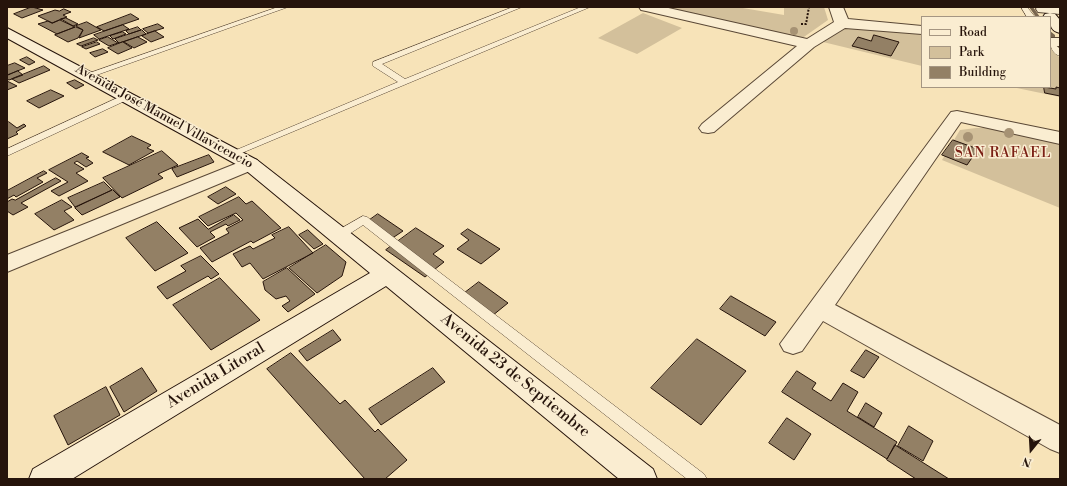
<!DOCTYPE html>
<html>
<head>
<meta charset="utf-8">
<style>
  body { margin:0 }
  #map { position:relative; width:1067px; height:486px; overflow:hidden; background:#f7e3b8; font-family:"Libre Bodoni",serif }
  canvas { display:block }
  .frame { position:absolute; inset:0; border:8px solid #26140b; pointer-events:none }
  .legend { position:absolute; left:921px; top:16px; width:130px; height:72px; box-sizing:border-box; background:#faedd1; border:1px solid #a59682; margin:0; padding:5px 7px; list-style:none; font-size:12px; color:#26140b }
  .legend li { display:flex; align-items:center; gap:8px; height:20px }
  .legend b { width:20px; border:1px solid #a59682 }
  .north { position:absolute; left:1011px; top:430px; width:40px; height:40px; -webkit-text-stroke:3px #faedd1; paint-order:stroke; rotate:198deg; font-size:11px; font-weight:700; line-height:16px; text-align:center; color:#26140b }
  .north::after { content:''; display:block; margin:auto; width:14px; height:18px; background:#26140b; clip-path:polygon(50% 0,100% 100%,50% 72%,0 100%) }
</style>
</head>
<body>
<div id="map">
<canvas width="1067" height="486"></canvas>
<div class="frame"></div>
<ul class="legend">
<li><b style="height:5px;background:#faedd1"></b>Road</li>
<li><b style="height:11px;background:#d3c09b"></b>Park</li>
<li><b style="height:11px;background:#938065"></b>Building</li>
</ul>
<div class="north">N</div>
</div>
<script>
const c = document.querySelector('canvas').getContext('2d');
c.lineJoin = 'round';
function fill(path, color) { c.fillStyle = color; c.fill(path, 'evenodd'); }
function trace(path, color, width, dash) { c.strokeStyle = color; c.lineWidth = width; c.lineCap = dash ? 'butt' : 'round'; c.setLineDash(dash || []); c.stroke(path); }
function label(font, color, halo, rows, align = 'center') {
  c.font = font + ' "Libre Bodoni",serif'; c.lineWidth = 3; c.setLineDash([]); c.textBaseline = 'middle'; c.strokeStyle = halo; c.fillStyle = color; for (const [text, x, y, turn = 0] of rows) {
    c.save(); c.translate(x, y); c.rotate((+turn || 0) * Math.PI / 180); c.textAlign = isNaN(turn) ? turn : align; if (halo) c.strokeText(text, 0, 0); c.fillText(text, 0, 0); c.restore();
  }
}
const green = new Path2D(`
  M658 7H737L784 15V7H824L828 20 801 39Z
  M643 13 682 28 637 54 598 38Z
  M851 28 922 34V66L823 42 842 29Z
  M1050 48 1060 58V97L1012 87H1050Z
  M976 128H992L1060 141V208L942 160 960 130Z`);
const stream = new Path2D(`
  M1029 7H1033L1040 17H1036Z
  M1050 31 1055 35V37H1051L1050 35Z`);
const building = new Path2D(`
  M32 7 43 10 22 18 14 14Z
  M64 9 71 12 63 15 67 17 52 23 38 16 55 10 59 11Z
  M131 14 139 19 104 31 97 27Z
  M66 18 78 24 73 26 61 19Z
  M60 20 75 27 57 34 38 24 48 21 52 23Z
  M87 22 101 30 79 38 83 30 76 26Z
  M158 24 164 28 148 33 143 29Z
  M123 25 129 29 99 39 94 35Z
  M76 27 83 30 78 38 68 42 55 35Z
  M138 27 141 30 129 34 126 31Z
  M142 30 146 34 119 43 115 39Z
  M155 31 164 37 151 42 142 36Z
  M123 32 126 34 113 39 110 36Z
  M874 35 899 42 891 56 852 46 858 37 871 41Z
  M108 37 118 43 109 46 99 40Z
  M138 37 147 42 134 48 124 42Z
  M94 38 98 40 81 46 77 44Z
  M97 42 100 44 86 49 82 47Z
  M123 42 132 48 118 54 108 48Z
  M103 49 108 52 95 57 90 53Z
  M27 57 35 62 29 65 20 60Z
  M15 63 25 68 7 75V66Z
  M44 66 50 70 19 83 12 79Z
  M18 71 23 75 9 80 7 79V76Z
  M75 80 84 85 76 89 67 83Z
  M7 81 17 86 7 90Z
  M1044 87 1056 89V87L1060 88V96L1045 93Z
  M51 90 64 96 39 108 27 101Z
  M9 122 17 128 24 124 26 126 16 132 18 134 7 139V123Z
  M132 136 151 145 147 148 154 151 129 165 103 152Z
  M953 140 978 149 967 165 942 155Z
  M162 151 178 165 158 174 163 178 122 198 103 178Z
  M82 153 89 157 86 158 93 163 86 167 77 161 74 163 84 169 76 173 88 181 59 196 51 191 68 182 49 170Z
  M209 155 214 162 177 177 172 169Z
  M44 171 47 173 37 178 43 182 16 197 14 195 7 199V191Z
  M56 178 61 181 21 203 28 207 13 215 7 211V202L12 199 15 200Z
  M104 182 112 190 75 207 68 198Z
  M226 187 236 194 218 204 208 197Z
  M113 190 120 197 82 215 75 208Z
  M239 197 246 204 252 201 281 228 253 243 251 241 212 262 200 248 229 233 226 229 243 220 236 213 208 226 199 217Z
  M62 200 72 207 64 211 74 220 54 230 35 214Z
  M378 214 403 231 388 241 364 224Z
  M234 215 240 220 228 226 226 224 210 232 215 237 197 247 179 228 198 219 208 229Z
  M157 222 188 253 155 271 126 238Z
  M289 227 313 253 263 279 250 263 242 267 233 254 250 246 253 249 275 238 272 235Z
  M416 228 444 246 433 254 444 262 425 277 386 250Z
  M468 229 500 249 481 264 457 249 469 240 461 234Z
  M308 230 323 244 314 249 299 235Z
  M326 245 346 262 342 276 317 293 289 268Z
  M201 256 219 274 211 279 208 276 167 299 157 287 186 271 181 266Z
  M287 268 315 294 288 312 282 306 290 301 286 296 276 299 265 290 263 282Z
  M220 278 260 320 211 350 173 305Z
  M479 282 508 303 487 320 458 298Z
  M731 296 776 322 765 336 720 309Z
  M333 330 341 340 307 361 299 351Z
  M697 339 746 371 701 425 651 388Z
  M866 350 879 357 864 378 851 371Z
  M291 353 340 404 345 400 375 432 378 429 407 460 385 479H365L267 369Z
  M142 368 157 391 124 412 110 387Z
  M433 368 445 382 381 425 369 409Z
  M797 371 816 383 812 389 831 401 843 383 858 392 847 411 897 442 887 459 782 392Z
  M106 387 120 415 68 445 54 416Z
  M866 403 882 413 874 427 858 417Z
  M787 418 811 434 794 460 769 443Z
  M909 426 933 441 923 461 898 446Z
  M895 445 949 479H916L887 460Z`);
const path = new Path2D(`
  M801 24H806L809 7`);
const lane = new Path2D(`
  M278 7H288L91 77H88L84 75Z
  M513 7H522L382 64 405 79 581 7H590L237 155H231L229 153 398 82 373 66V62Z
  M1021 7H1027L1035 17H1027Z
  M1050 40 1060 49V56C1053 54 1050 47 1050 40Z
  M128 93 131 94V98L7 156V149Z
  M363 216 367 217 704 474 707 479H687L363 225 343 238H335L334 235 335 232Z`);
const street = new Path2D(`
  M639 7H664L807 39 834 22 829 7H843L848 19 922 26V34L845 28 814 47 714 132 708 133 702 132 699 128 702 124 797 46 646 11 641 10Z
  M1037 7H1060V14L1038 12 1036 9Z
  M1050 38H1060V46H1050Z
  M957 111 1060 132V144L961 122 835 305 1060 425V453L1050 449 823 321 802 351 793 354 784 351 780 344 951 112Z
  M250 158 257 160 260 164 257 168 7 272V255Z`);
const secondary = new Path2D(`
  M1050 13 1055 14 1060 20V33C1051 31 1050 26 1050 17H1043L1045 14Z
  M7 28 257 160 653 469 657 479H619L386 286 72 479H29L33 469 370 273 243 168 7 38Z`);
const trees = [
  [794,31,4],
  [1009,133,5],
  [968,137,5]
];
const streetNames = [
  ["Avenida José Manuel Villavicencio",164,117,29]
];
const neighbourhoodNames = [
  ["SAN RAFAEL",1003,154]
];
const nearStreetnames = [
  ["Avenida Litoral",216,376,-31],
  ["Avenida 23 de Septiembre",515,376,39]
];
fill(green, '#d3c09b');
fill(stream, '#79664f');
fill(building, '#938065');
trace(building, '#26140b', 1);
trace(lane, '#5a4836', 1);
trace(street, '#5a4836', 2);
trace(secondary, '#26140b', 2);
trace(path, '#26140b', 2, [2, 1.5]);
fill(lane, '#faedd1');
fill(street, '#faedd1');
fill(secondary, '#faedd1');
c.fillStyle = '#a69274';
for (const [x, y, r] of trees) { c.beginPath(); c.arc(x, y, r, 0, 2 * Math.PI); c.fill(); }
label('13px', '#26140b', '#faedd1', streetNames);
c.letterSpacing = '1px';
label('14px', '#7a1f14', '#faedd1', neighbourhoodNames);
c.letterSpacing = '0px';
label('16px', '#26140b', '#faedd1', nearStreetnames);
</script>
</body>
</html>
